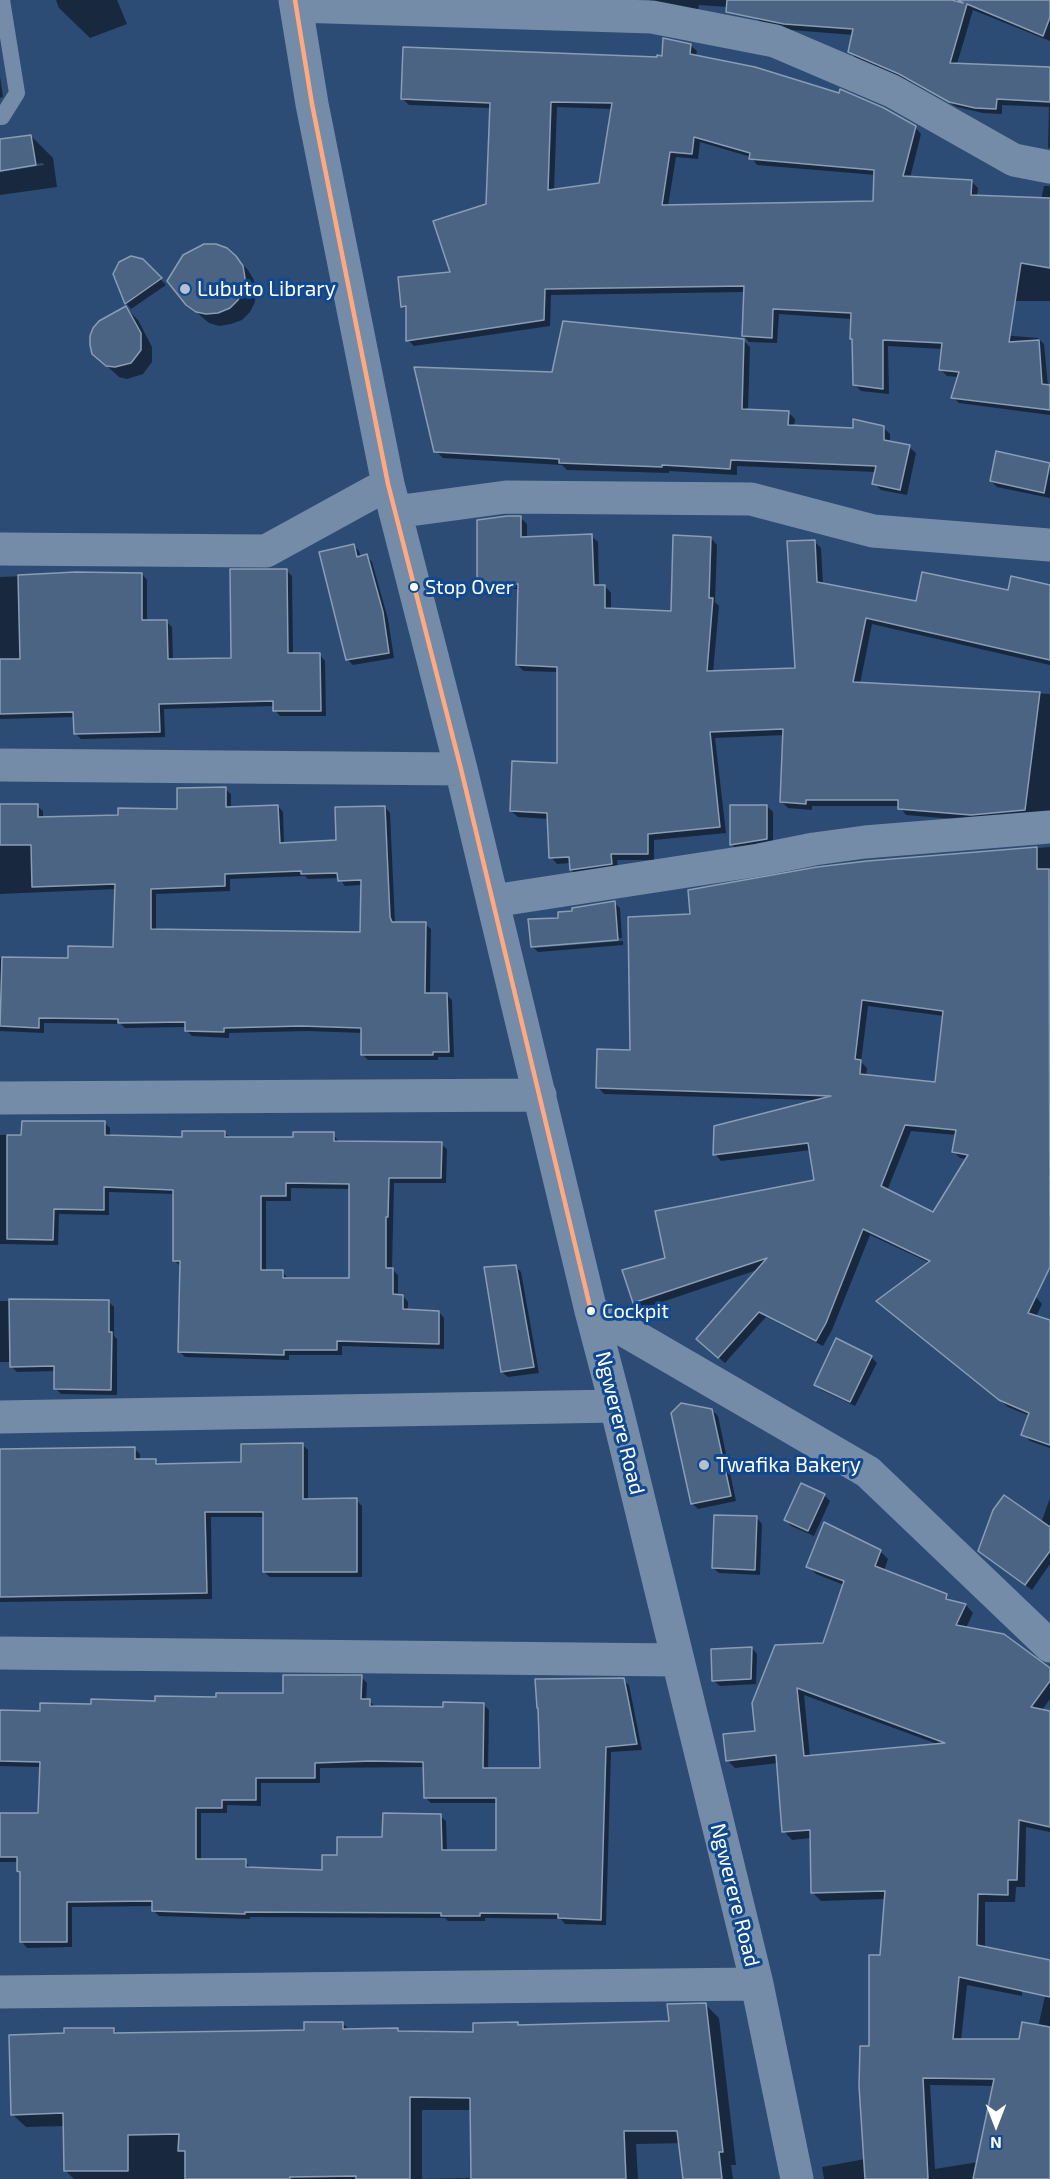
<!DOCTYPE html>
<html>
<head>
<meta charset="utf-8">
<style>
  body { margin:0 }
  #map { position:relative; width:1050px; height:2179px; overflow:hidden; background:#2d4c75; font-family:"Exo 2",sans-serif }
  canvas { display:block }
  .north { position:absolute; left:966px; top:2095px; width:60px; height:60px; -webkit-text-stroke:4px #104992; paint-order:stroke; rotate:180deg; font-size:16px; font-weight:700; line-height:24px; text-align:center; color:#fff }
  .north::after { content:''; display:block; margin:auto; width:21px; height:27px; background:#fff; clip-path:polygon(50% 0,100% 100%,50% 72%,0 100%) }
</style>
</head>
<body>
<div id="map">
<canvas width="1050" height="2179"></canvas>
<div class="north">N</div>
</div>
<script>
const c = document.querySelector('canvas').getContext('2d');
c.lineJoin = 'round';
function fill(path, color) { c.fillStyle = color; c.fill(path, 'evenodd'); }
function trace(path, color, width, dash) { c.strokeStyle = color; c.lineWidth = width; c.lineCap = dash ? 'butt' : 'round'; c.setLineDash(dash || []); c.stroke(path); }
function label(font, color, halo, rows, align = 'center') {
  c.font = font + ' "Exo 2",sans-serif'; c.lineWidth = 6; c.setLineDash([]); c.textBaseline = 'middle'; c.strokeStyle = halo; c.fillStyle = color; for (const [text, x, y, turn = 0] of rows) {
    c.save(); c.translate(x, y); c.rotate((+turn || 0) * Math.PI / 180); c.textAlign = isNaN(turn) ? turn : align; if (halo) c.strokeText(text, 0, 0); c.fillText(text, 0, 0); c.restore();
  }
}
const shadow = new Path2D(`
  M56 0H117L127 24 90 38 59 8Z
  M649 0H1050V41L973 10 957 64 1050 69V149L1048 147 1049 107 1002 105V114L983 113 957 107 907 80 856 58 850 51 854 35 791 30 762 23 755 17 756 9 699 5 698 11 652 3Z
  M690 45 697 51 696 56 915 127 921 134 910 178 971 181 978 188 977 196 1041 200 1044 186H1050V301H977L976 333 1038 338 1044 344 1048 386H1050V415L959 403 953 397 959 377 947 376 941 370 943 349 888 346 889 394 861 391 854 384V341L851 338 852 319 779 314 777 343 749 342 743 335 745 292 551 295 550 326 414 346 408 340 407 310 403 306 452 274 488 205 492 108 409 105 402 98 663 57ZM557 107 613 109 601 185 554 191ZM700 142 751 157 757 165 876 175 875 203 668 206 676 157 698 159Z
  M0 76 3 97 0 98Z
  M31 136 53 158 57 187 0 195V172L44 165 43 163 0 169V141Z
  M235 257 248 270 254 280 256 291 255 302 250 312 242 320 231 324 219 326 209 323 187 304Z
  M142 260 166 285 131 309 126 303Z
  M126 308 138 320 152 347V362L143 374 127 379 119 377 106 365Z
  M743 340 750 347 748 411 788 412 795 419 794 427 855 430 883 427 890 434V442L909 447 916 453 907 495 881 490 874 483 876 472 737 466V475L669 471V473L567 470 562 465 443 458 436 451 554 374Z
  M998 453 1050 464V498L997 487 991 481Z
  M520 517 527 524V538L591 536 598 542 599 586H605L611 593V610L672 612 711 538 717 545 715 602 719 606 713 672 797 669 814 541 821 548 823 585 917 603 1050 586V665L872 624 860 684 1050 694V815L978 821 906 815 899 806H812V810L788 808 781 801 785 735 715 738 726 833 654 840V860H617L618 870 578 876 571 870V863L557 864 551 857 549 819 518 817 511 811 558 765V672L524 671 517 665 519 589H485L478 583Z
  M353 545 359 551 361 558 367 556 372 562 388 619 394 658 353 665 347 659Z
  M286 570 292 576 293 655H320L325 661 326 716H280L275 710 274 706 164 709 165 737 81 739 75 733V717L0 719V577L76 574H142L147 580V622L166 621 172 627 173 661 233 659Z
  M225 789 231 794V808L278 806 283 812 284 844 337 841 385 807 390 813 395 923 425 924 431 929 430 994H446L452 1000 454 1057H438V1060H368L363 1055V1033L307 1031 229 1033V1038L192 1036 187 1031V1027L125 1028 121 1024 44 1023V1033L0 1031V958L70 959 114 948 116 889 0 894V806H37L43 811V818L119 816 179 810ZM305 876 308 879 339 878 345 886 362 885V933L156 931V894L230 891V879Z
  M732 806H767L773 812V844L737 850 732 845Z
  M1050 847V973L1046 1009H1050V1258L952 1252 949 1286 1036 1297 1042 1304 1036 1317 1050 1322V1448L1030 1441 1023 1434 1030 1416 1008 1407 878 1301 930 1263 870 1235 832 1330 823 1346 766 1317 725 1363 704 1345 760 1269 641 1309 635 1302 667 1259 815 1181 811 1150 721 1161 715 1154 814 1100 604 1094 598 1087 631 1052 692 915 867 862ZM868 1006 944 1016 936 1084 866 1076 867 1068 861 1062ZM911 1131 956 1135 954 1152 960 1158 967 1159 934 1214 887 1191Z
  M614 903 620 908 622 938 535 945V948L623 941V945L538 952 532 946 560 919 574 912Z
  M104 1122 110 1128V1137L183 1139 225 1133 230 1138 294 1139 333 1134 339 1142 441 1144 447 1149 446 1183H394L392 1269 398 1275V1296H403L408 1302V1311L439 1312 444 1318V1349L342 1346V1355H289V1360L185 1357 179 1351 181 1267 175 1261V1194L109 1192V1215L59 1214 58 1245 0 1244V1135L22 1134ZM291 1188 351 1189V1279H288L282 1271H266V1201H291Z
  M515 1266 521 1272 539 1373 508 1377 502 1372Z
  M0 1301 109 1302 114 1307V1336L117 1339V1395L61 1394 56 1389V1371L17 1372 11 1366V1362H0Z
  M871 1357 877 1363 855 1406 821 1390 815 1385Z
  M712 1410 718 1416 736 1501 698 1509 693 1504Z
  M303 1445 308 1450V1501L356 1500 362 1506V1577H270L264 1572V1517H211L212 1599 0 1602V1451L134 1448 140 1454V1461H156L161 1466 242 1463Z
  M824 1495 830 1501 814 1536 791 1526 786 1520Z
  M1050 1498V1564L1032 1590 980 1551 1041 1523Z
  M757 1518 762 1524 760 1575 719 1573 713 1568Z
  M880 1551 888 1559 884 1571 946 1596 952 1602 966 1605 973 1613 966 1628 1050 1670V1699L1042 1710 1050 1712V1832L1026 1827 1025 1887H1016L1015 1902H985V1948L1023 1962 1022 1996 967 1985 961 2041 1029 2067 1050 1974V2179H824L822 2167 865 2159 871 2048 882 1957 886 1899 821 1901 813 1893 811 1838 792 1840 784 1831 778 1763 735 1768 727 1760 756 1732 824 1644 844 1585 816 1574 808 1566ZM804 1695 940 1745 810 1757ZM930 2085 994 2086 978 2162 935 2169Z
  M752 1648 757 1654 756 1684 720 1686 714 1681Z
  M361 1677 367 1683 366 1700H369L375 1707 444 1708 483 1704 489 1710 488 1770H542L623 1680 629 1685 642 1750 611 1752 606 1925 565 1924 561 1919 485 1918V1921H448L445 1918 250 1917V1919L159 1916 154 1911V1906L72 1907V1947L27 1948 22 1942 21 1874 19 1871V1862H0V1815H40L41 1767 0 1766V1711L41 1713 92 1706 285 1694ZM424 1767 425 1797 431 1803H497V1851L447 1852 446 1821 440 1816 338 1857 323 1872 251 1869 245 1861 201 1860V1813H227V1805L261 1806V1783H320V1768Z
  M706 2005 719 2018 736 2165H731L733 2179H698L688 2143 636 2144 638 2179H74L66 2171 65 2126 26 2127 12 2114 65 2035 113 2029 119 2034 306 2032 342 2023 350 2030H397L400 2033 475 2034 517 2023 521 2027 671 2022ZM422 2110H471L472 2178 422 2179Z`);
const building = new Path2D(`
  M727 0H952L963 3 958 0H1050V17L1043 36 967 4 950 63 1050 67V102L997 99 996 109 975 108 949 102 899 74 848 52 853 29 784 24 726 12Z
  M663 38 691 44 690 54 755 67 839 93 840 89 884 108 916 126 903 176 972 180 971 195 1050 198V268L1021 263 1009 342 1039 340 1042 384 1050 385V410L951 398 959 372 939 370 942 343 883 340V389L853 385 852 339H850L851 313 773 309 772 338 742 336 744 286 545 289 544 320 406 341V306L401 307 398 277 450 272 433 221 486 204 490 103 401 99 403 47 657 57V55L662 56ZM551 102 612 103 599 183 548 190ZM694 137 750 153 749 159 874 170 873 201 662 205 670 152 692 154Z
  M31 135 36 165 0 171V139Z
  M204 244H216L227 248 236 256 243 266 245 278 243 290 238 300 230 308 218 313 206 314 196 312 186 305 167 281 183 255Z
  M131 256 143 259 162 278 125 304 113 274 119 262Z
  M126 306 141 333V350L131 363 115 367 106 366 92 354 90 345V336L93 328 99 321Z
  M563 321 744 339 742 409 789 411 788 425 853 428V419L884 426V440L910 445 900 490 872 484 876 466 731 460 730 469 662 465V467L559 463V459L434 452 414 367 552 372Z
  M996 451 1050 463 1044 493 990 481Z
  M507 516H521V537L592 534 594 585H605V608L671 611 673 535 711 537 709 598H713L707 671 795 668 787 541 815 540 817 582 916 601 922 572 1008 590 1011 576 1050 585V660L866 618 853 682 1040 692 1025 810 971 815 898 809V800H806V804L780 802 783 729 710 732 720 827 648 834V854H611L612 864 570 870 569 857 549 858 547 813 510 811 512 761 557 763V667L516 665 518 584H477V520Z
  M354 544 357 557 367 554 383 612 389 653 346 660 319 552Z
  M230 569H287L288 653H320L321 711H273V701L159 704 160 732 74 734 73 712 0 714V659H20L18 575 76 572 142 573V620H167L168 659 231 658Z
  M226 787V807L278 805 280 843 336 840 335 807 385 806 390 917 392 922H426L425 993H447L449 1052H433V1055H361V1028L301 1026 224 1028V1032L185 1031V1022L118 1023V1019L39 1018V1028L0 1026 2 957 68 958V946L113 947 115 884 32 887 31 845H0V804H38V817L118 815V808L177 809V788ZM301 871V874L337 873 338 881 361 880 360 932 151 929V889L225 886V874Z
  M730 805H767V839L730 845Z
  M1037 847V869H1049L1050 1267 1028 1313 1050 1320V1445L1021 1435 1029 1413 999 1400 876 1301 930 1261 863 1229 826 1323 816 1341 759 1312 718 1358 696 1339 767 1258 633 1303 622 1270 665 1258 655 1211 814 1180 808 1143 713 1155 714 1126 831 1096 596 1088 597 1049 630 1050 628 917 690 914 688 890 817 867 867 861ZM862 1000 943 1011 935 1082 860 1074 861 1060 855 1059ZM905 1125 956 1130 952 1152 968 1155 933 1212 881 1186Z
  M615 901 618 940 531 947 528 919 558 918V912L572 911V908Z
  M22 1121H105V1135L182 1137V1131H225V1137H293V1132H334V1141L442 1142 441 1178H389L388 1217H386V1268H393V1294L403 1295V1309L439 1311V1344L337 1341V1350H284V1355L178 1352 180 1261H173V1190L104 1187V1210L54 1209 53 1240 7 1239V1135H21ZM286 1183 349 1184V1278H283V1270H261V1196H286Z
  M516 1265 534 1367 501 1372 484 1267Z
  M9 1299 109 1300V1332H112L111 1390 54 1389V1366L10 1367Z
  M836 1338 872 1356 850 1402 814 1385Z
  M681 1403 712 1409 731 1496 691 1504 671 1413Z
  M303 1443V1499L357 1498V1572H263V1512H205L207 1593 0 1597V1449L135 1447V1459H156V1464L241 1462V1444Z
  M801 1483 825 1494 808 1531 784 1520Z
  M1004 1495 1050 1527V1551L1025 1585 978 1551 993 1510Z
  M714 1515 757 1516 755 1570 712 1568Z
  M824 1522 881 1550 875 1566 947 1594 946 1599 966 1604 956 1625 1004 1634 1050 1668V1681L1031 1707 1050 1711V1827L1019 1820 1017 1880H1008V1895L978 1894 977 1945 1050 1960V1997L959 1977 953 2039H1019L1022 2022 1050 2027V2179H973L994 2079 923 2078 928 2179H865L859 2086 860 2046H869V1955H880L885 1891 811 1893 810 1830 782 1832 776 1755 726 1761 723 1734 755 1731 752 1703 775 1645 823 1643 844 1581 806 1567ZM797 1688 945 1743 804 1756Z
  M752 1647 751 1679 712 1681 711 1649Z
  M283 1675H362L361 1699H370V1706L443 1707V1702L484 1703 483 1768H540L538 1708H537L535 1679 624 1678 637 1744 606 1747 601 1920 558 1918V1914L480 1913V1916H441V1913L245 1912V1914L152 1911V1901L67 1902V1942H20V1872L17 1871V1857H0V1813H38L40 1762 0 1761V1710L40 1711V1703L91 1704V1699L155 1701V1696L216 1697V1693H283ZM371 1761 423 1762 424 1798H496V1850H442L441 1814 383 1813 382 1837H337V1855H322V1870L246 1867V1859H196V1808H222V1800H256V1778H315V1763Z
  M706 2003 723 2152H719L722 2179H683L677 2131H624L626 2179H471L470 2098 410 2097V2179H356V2176L290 2177V2179H185V2151H178L179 2134 128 2135V2171H64L63 2113 11 2115 9 2035 64 2033V2028H114V2033L304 2030V2022H343V2029L398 2028V2031L473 2032V2023L518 2022V2025L669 2021 667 2004Z`);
const lane = new Path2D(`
  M0 117H2L17 93 2 0`);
const street = new Path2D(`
  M295 0 312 104 388 484 461 769 591 1311 616 1406 757 1984 797 2179
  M296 6 652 17 775 41 892 91 1014 160 1050 167
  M395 512 506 497 751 499 873 531 1050 545
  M0 549 266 551 388 484
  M0 765 461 769
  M493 901 759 860 814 849 865 842 1050 827
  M0 1098 540 1095
  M591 1311 868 1472 1050 1646
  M0 1417 616 1406
  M0 1653 677 1660
  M0 1992 757 1984`);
const bus1 = new Path2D(`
  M295 0 312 104 388 484 461 769 591 1311`);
const markers = [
  [185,289,6,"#b6c0cf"],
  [414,587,5,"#fff"],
  [591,1311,5,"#fff"],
  [704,1465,6,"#b6c0cf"]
];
const busNames = [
  ["Stop Over",425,587],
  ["Cockpit",602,1311]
];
const poiNames = [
  ["Lubuto Library",197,289],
  ["Twafika Bakery",716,1465]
];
const streetNames = [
  ["Ngwerere Road",620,1423,76],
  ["Ngwerere Road",735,1895,76]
];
fill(shadow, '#0007');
fill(building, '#4b6484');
trace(building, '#8a9db5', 1.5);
trace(lane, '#758ca8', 16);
trace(street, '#758ca8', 33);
trace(bus1, '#ffa980', 4.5);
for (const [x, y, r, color] of markers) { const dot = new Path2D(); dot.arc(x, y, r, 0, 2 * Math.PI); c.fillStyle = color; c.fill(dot); trace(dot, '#104992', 2); }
label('20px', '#fff', '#104992', busNames, 'left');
label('21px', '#fff', '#104992', poiNames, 'left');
label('21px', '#fff', '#104992', streetNames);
</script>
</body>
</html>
